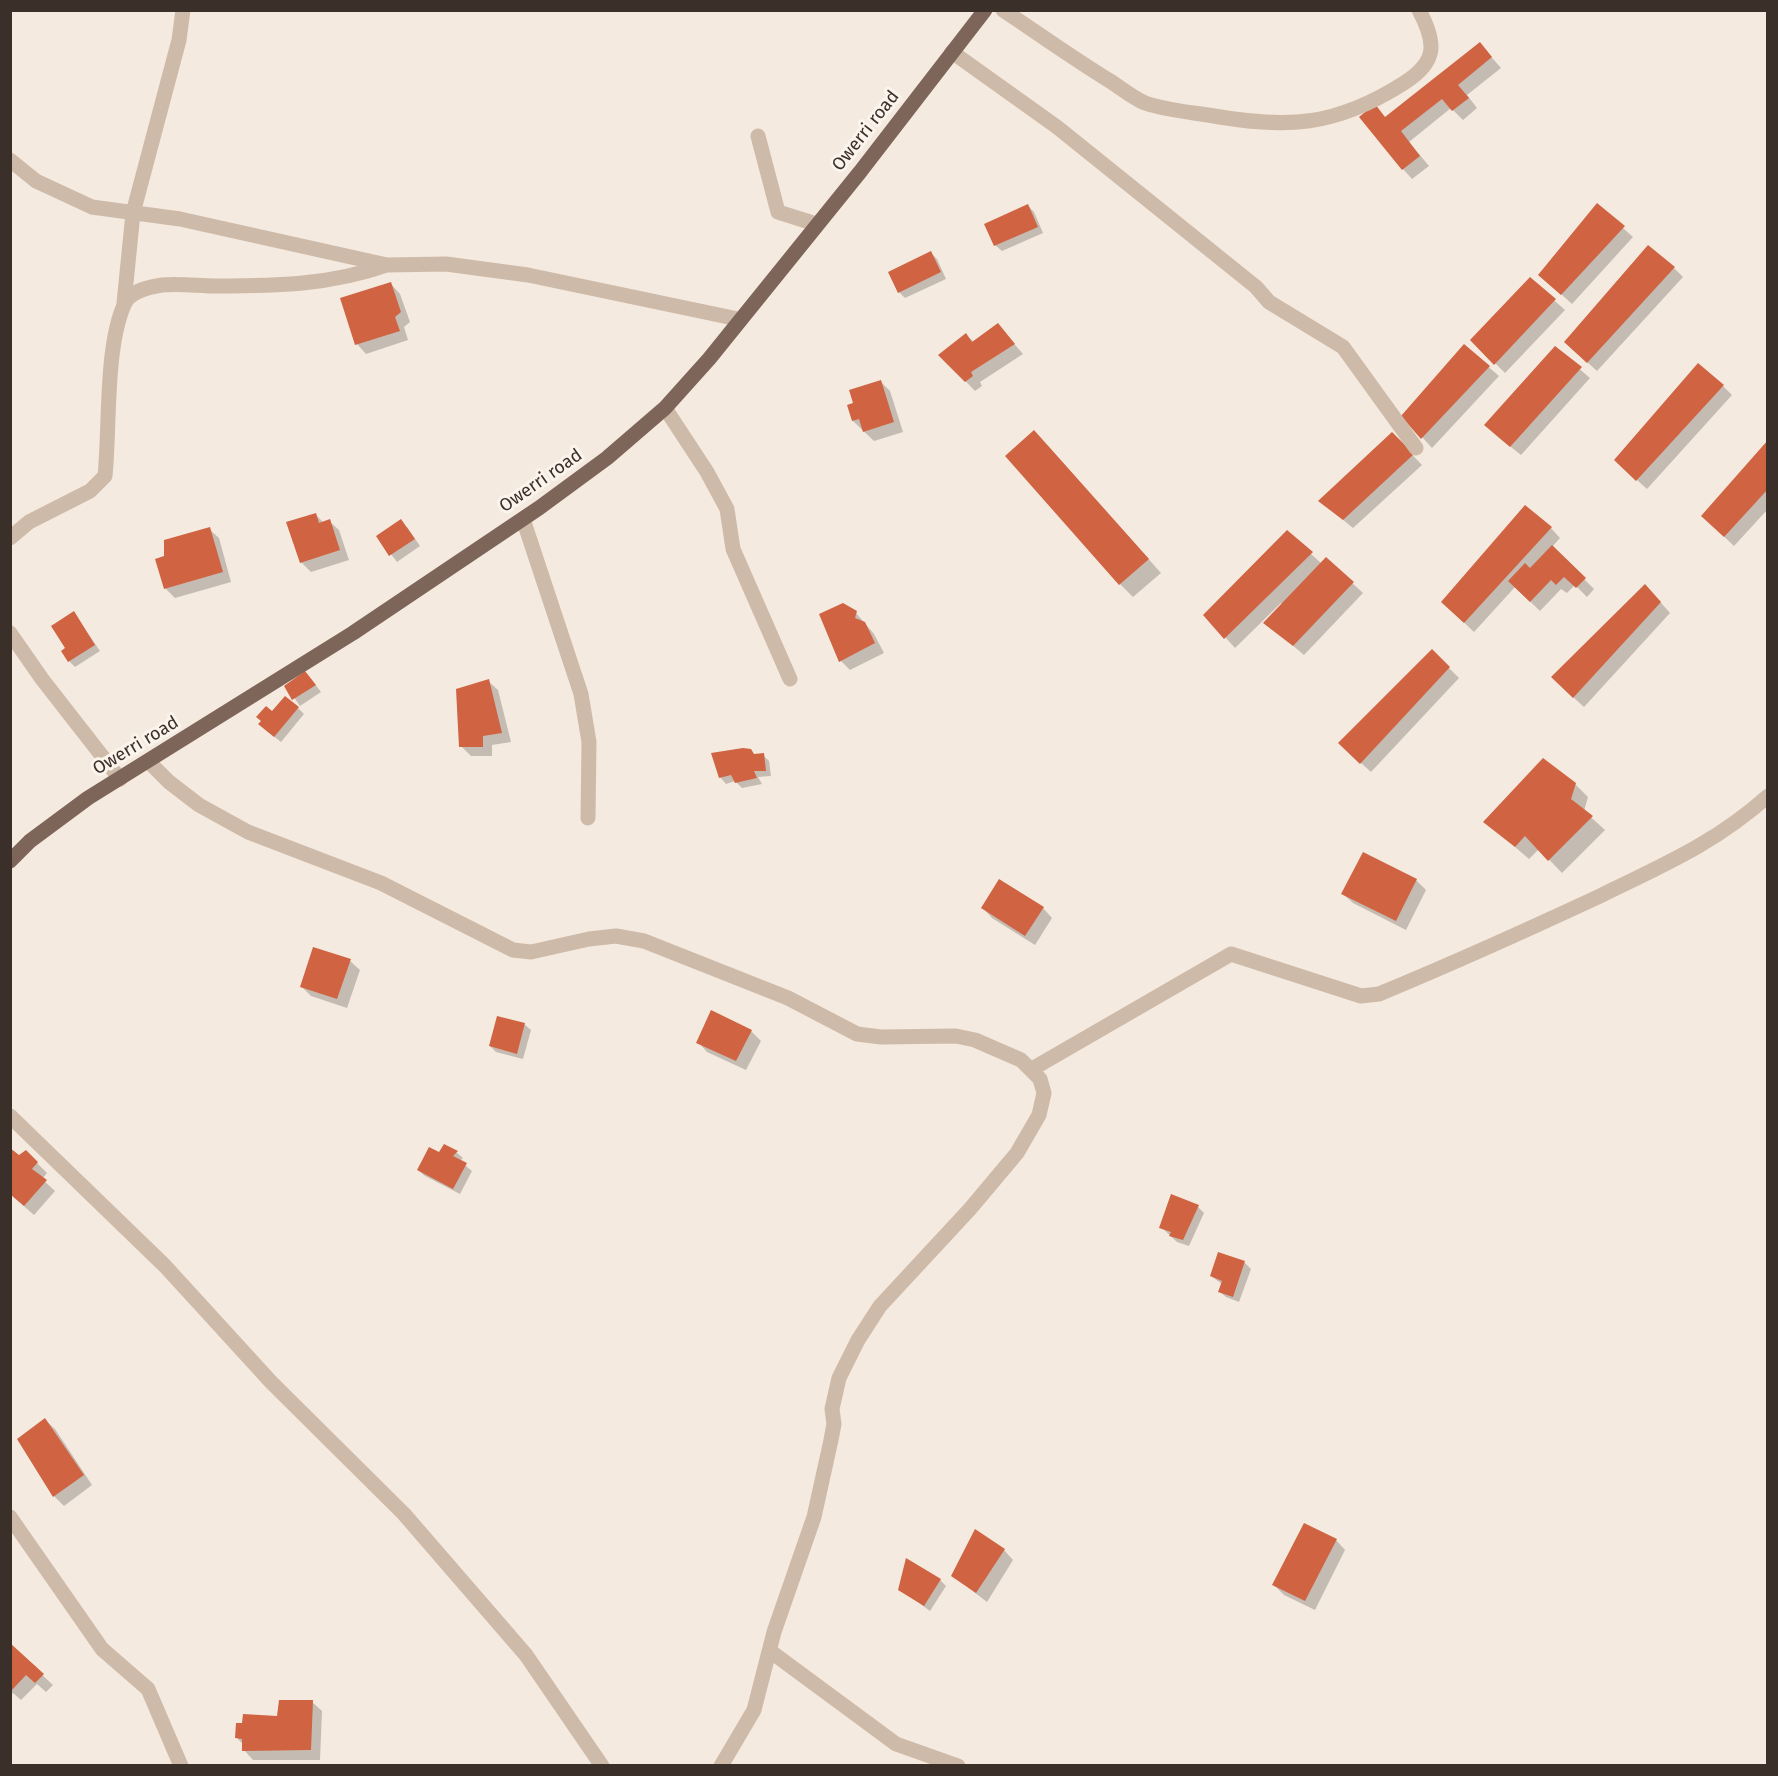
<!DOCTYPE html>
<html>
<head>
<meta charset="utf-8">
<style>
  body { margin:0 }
  #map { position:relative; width:1778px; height:1776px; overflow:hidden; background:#f5eadf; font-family:"Fira Sans",sans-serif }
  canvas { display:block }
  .frame { position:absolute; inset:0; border:12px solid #3b2f29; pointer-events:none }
</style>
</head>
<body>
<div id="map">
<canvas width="1778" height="1776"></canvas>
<div class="frame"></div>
</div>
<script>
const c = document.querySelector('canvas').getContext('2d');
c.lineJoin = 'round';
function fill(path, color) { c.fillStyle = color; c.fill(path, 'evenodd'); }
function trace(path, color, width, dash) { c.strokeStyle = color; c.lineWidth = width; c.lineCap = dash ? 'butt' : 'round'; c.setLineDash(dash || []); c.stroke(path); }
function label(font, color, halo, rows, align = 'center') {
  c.font = font + ' "Fira Sans",sans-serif'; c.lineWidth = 6; c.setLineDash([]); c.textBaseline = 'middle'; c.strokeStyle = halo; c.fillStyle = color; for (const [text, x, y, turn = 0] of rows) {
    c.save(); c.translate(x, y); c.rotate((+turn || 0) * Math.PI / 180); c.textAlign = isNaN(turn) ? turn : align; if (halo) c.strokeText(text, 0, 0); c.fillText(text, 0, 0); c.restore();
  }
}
const shadow = new Path2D(`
  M1480 44 1501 68 1467 95 1477 108 1463 120 1451 108 1409 142 1429 166 1412 179 1403 169 1386 118Z
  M1597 205 1633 237 1572 304 1550 284Z
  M1028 206 1034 212 1043 233 1002 251 995 245Z
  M931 253 937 259 946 279 905 298 899 292Z
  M1674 268 1683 277 1597 371 1576 352Z
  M1530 279 1565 310 1505 373 1472 340Z
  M391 284 400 294 410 322 404 327 408 340 366 354 357 344Z
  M998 325 1023 354 980 382 982 386 975 391 940 355 966 335 974 342Z
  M1464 346 1499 376 1432 448 1403 416Z
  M1555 348 1590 378 1521 455 1496 435Z
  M881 382 890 391 903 432 874 441 853 421 849 406 855 404Z
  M1723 386 1732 395 1647 489 1625 469Z
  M1392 434 1422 465 1353 528 1320 501Z
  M1768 442V509L1734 546 1713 526Z
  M1047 445 1161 573 1133 597 1120 584Z
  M315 514 324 523 329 521 339 530 349 560 311 572 301 562Z
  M407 527 420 546 397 562 378 537Z
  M1551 528 1560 538 1552 547 1594 589 1587 597 1575 585 1567 593 1561 589 1540 611 1515 587 1474 632 1453 612Z
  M209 529 219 538 231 582 175 598 165 588V557Z
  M1287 532 1322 564 1326 559 1363 593 1304 655 1266 623 1283 605 1281 603 1235 648 1205 615Z
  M1655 596 1670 613 1584 707 1562 687Z
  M74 613 100 651 75 667 69 661 67 649Z
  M856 613 874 634 884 653 850 670 841 661Z
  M1432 651 1459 678 1371 772 1349 752Z
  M311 679 321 692 300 706 286 686Z
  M488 681 498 690 511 742 492 745V756H471L461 746Z
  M298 708 304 714 281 742 266 730Z
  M755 755H763L769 761 771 776 758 777 762 784 742 788 735 781 726 784 720 777Z
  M1575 784 1588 797 1584 811 1605 830 1562 873 1539 849 1529 859 1486 822Z
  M1363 854 1416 880 1426 890 1406 930 1353 903 1343 894Z
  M983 908H1043L1052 918 1035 945 992 918Z
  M350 961 360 970 347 1008 311 996 301 986Z
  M712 1012 751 1031 761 1041 746 1070 707 1052 698 1042Z
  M524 1024 531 1030 523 1059 496 1052 490 1046Z
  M444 1146 457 1153 463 1158 460 1161 472 1171 460 1194 425 1176 418 1170 440 1154Z
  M26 1152 47 1173 42 1179 55 1191 34 1215 10 1194Z
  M1198 1207 1204 1213 1189 1246 1177 1242 1161 1227Z
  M1219 1254 1245 1263 1251 1269 1239 1302 1226 1297 1219 1291 1222 1284 1211 1276Z
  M45 1420 55 1429 92 1485 64 1506 54 1496 19 1439Z
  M1336 1540 1345 1550 1315 1610 1284 1595 1274 1585Z
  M1004 1550 1013 1560 987 1602 953 1576Z
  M940 1580 946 1586 930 1611 900 1589Z
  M10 1645 53 1685 46 1692 37 1684 21 1700 13 1693 10 1696Z
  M312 1702 322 1711 320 1760H253L244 1750V1745L237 1738Z`);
const building = new Path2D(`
  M1480 42 1492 57 1458 85 1469 98 1452 111 1442 99 1401 131 1420 156 1402 170 1359 117 1375 104 1385 117Z
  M1597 203 1625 226 1561 295 1538 275Z
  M1028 204 1038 227 994 246 984 224Z
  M1648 245 1675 267 1587 363 1564 342Z
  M931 251 941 272 898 293 888 272Z
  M1530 277 1556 299 1494 365 1470 340Z
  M391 282 401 312 395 317 400 331 355 345 340 298Z
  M998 323 1015 344 971 372 973 376 965 382 938 355 966 333 972 342Z
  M1464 344 1490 366 1421 439 1401 416Z
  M1555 346 1582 367 1510 447 1484 425Z
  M1698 363 1724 385 1636 481 1614 460Z
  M881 380 894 422 863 432 859 419 852 421 847 405 853 403 849 390Z
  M1034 430 1149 559 1119 585 1005 456Z
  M1392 432 1414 454 1343 520 1318 501Z
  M1768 440V489L1724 537 1701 516Z
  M1525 505 1552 527 1464 623 1441 602Z
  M316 513 319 523 330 519 340 550 300 563 286 522Z
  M401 519 415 539 389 556 376 536Z
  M210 527 223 572 164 589 155 559 164 556V540Z
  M1287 530 1313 552 1224 639 1203 615Z
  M1552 545 1586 578 1576 588 1564 577 1556 585 1551 580 1530 602 1508 581 1525 563 1530 568Z
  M1326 557 1354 582 1293 646 1263 623Z
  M1645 584 1661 602 1573 698 1551 677Z
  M843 603 857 611 855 618 865 622 875 643 839 662 819 614Z
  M74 611 95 645 68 662 61 651 65 648 51 626Z
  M1432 649 1450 667 1360 764 1338 743Z
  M305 671 316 685 292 700 284 686Z
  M489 679 502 733 483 736V747H459L456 689Z
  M285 696 299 707 274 737 258 724 261 721 256 717 266 706 272 711Z
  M743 748 751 749 754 754 764 753 766 771H754L757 778 735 783 731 775 719 778 711 753Z
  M1543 758 1576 783 1571 799 1593 816 1548 861 1525 836 1515 847 1483 822Z
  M1363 852 1417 879 1396 921 1341 894Z
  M999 879 1044 907 1025 936 981 908Z
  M313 947 351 959 337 999 300 987Z
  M711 1010 752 1030 736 1061 696 1043Z
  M497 1016 525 1023 517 1054 489 1046Z
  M444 1144 458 1151 453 1156 467 1163 453 1189 417 1170 429 1147 439 1152Z
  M10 1148 19 1155 26 1150 38 1162 32 1169 47 1180 24 1206 10 1194Z
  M1171 1194 1199 1205 1183 1240 1169 1236 1171 1232 1159 1228Z
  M1218 1252 1245 1261 1233 1297 1218 1292 1222 1281 1210 1276Z
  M45 1418 84 1475 53 1497 17 1439Z
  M1304 1523 1337 1539 1305 1601 1272 1585Z
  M975 1529 1005 1549 976 1593 951 1576Z
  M906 1558 941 1579 924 1606 898 1590Z
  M10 1643 44 1674 35 1683 26 1675 10 1692Z
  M279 1700H313L311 1750 242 1751V1739L235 1738 236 1723H242L243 1714 277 1716Z`);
const minor = new Path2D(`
  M1003 10C1039 34 1074 59 1110 81 1121 88 1133 98 1145 103 1165 110 1188 112 1208 115 1287 129 1335 127 1404 83 1437 62 1437 44 1419 10
  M952 52 1057 127 1256 287 1269 302 1343 347 1416 448
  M758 136 778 212 816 224
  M10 160 36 181 92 207 180 219 387 265 446 264 528 275 738 319
  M124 303 133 213 179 40 183 10
  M665 408 707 472 727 509 733 549 790 679
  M523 519 581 694 589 742 588 818
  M10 538 29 522 90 491 105 476C110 427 105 349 124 305 129 291 149 287 162 285 179 283 199 286 217 286 276 286 330 285 387 265
  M10 633 42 679 120 779
  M149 762 169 782 199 805 248 832 381 883 513 950 531 952 589 939 616 936 644 941 788 998 857 1034 881 1037 956 1036 975 1040 1021 1060 1040 1079 1044 1093 1039 1115 1017 1153 970 1209 880 1306 858 1340 839 1378 832 1409 834 1424 831 1440 814 1517 774 1632 754 1710 721 1766
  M1032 1069 1231 954 1361 996 1379 994C1454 963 1527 930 1600 896 1663 865 1714 844 1768 796
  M10 1116 165 1266 271 1382 404 1514 526 1655 602 1766
  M10 1517 102 1649 148 1689 181 1766
  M770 1651 896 1744 958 1766`);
const major = new Path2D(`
  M10 861 30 841 88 798 353 633 539 508 607 458 665 408 709 359 860 172 985 10`);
const streetNames = [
  ["Owerri road",866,131,-52],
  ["Owerri road",541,481,-35],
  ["Owerri road",136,746,-31]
];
fill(shadow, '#0003');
fill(building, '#cf6342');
trace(minor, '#cebaa9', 15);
trace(major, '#7e6559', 15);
label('18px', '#3b2f29', '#fbf4ec', streetNames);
</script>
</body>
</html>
